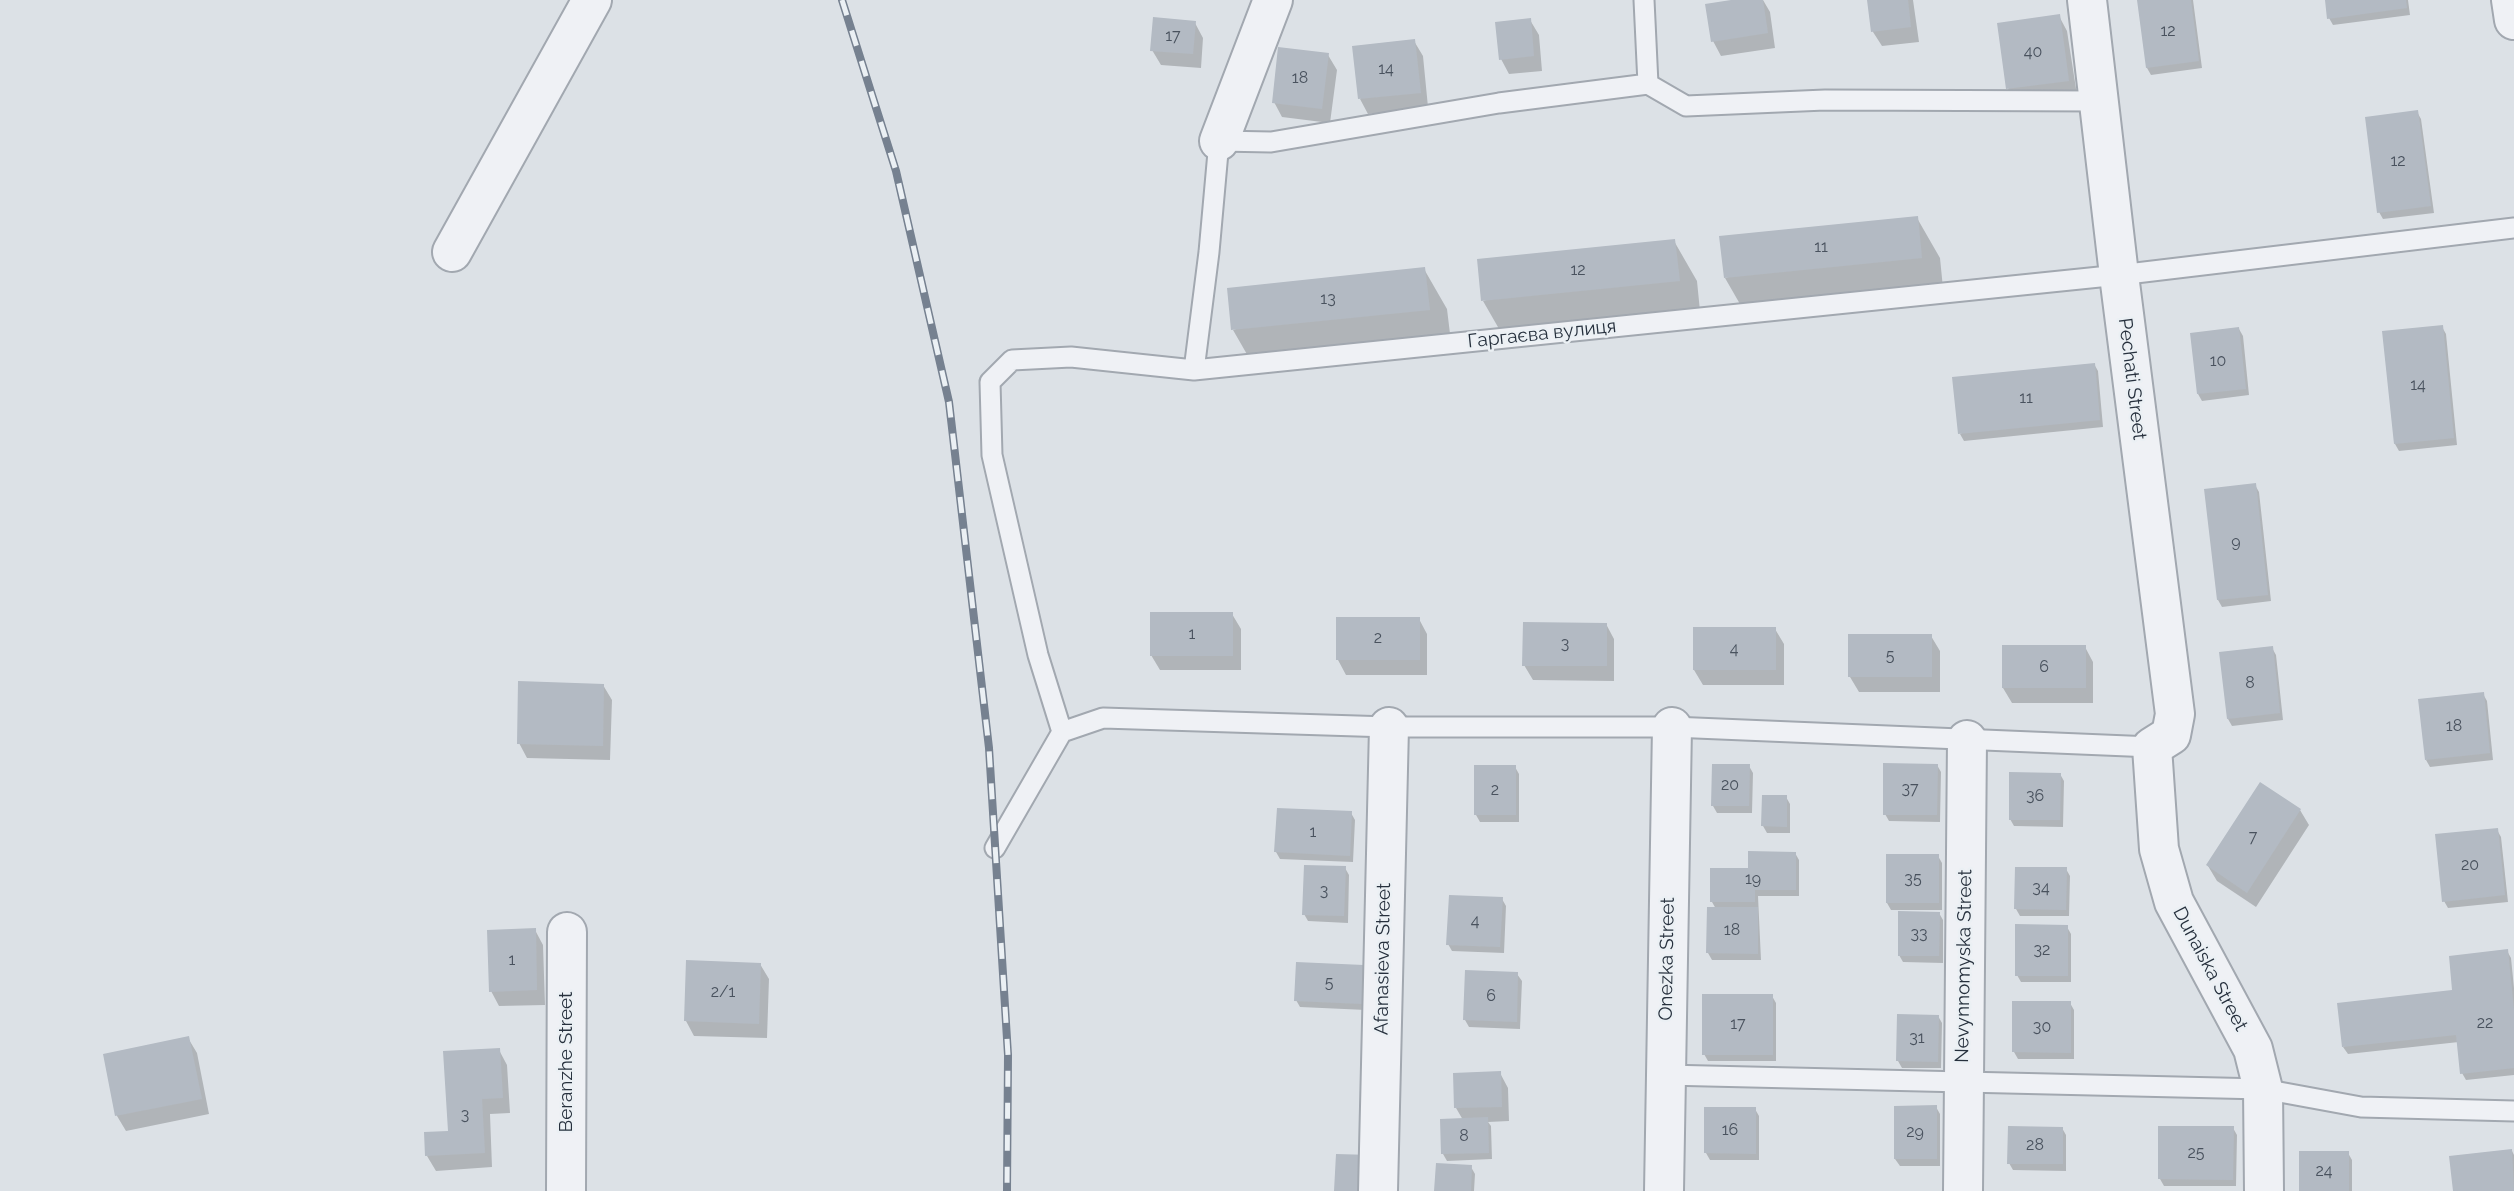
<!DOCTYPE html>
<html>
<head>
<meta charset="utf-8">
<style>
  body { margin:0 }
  canvas { display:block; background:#dce1e6 }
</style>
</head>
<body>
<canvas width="2514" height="1191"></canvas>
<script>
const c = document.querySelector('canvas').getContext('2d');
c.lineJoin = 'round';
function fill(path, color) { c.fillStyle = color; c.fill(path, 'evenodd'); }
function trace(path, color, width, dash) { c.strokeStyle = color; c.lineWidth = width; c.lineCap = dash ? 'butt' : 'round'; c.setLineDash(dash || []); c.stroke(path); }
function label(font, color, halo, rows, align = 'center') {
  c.font = font + ' Raleway,sans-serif'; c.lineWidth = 5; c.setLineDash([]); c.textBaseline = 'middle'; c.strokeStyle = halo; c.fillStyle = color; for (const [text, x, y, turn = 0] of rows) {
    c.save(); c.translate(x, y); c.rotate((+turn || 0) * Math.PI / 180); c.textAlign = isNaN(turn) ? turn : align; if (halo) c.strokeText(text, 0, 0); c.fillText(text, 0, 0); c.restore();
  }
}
const shadow = new Path2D(`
  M1742 0H1763L1770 12 1775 48 1721 56 1713 41Z
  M1869 0H1913L1919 42 1882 46 1873 32Z
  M2139 0H2193L2202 68 2151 75 2147 68Z
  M2327 0H2408L2410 15 2333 25 2329 18Z
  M2059 16 2067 31 2077 95 2016 104 2008 89Z
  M1530 20 1539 35 1542 71 1509 74 1501 59Z
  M1195 23 1203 38 1201 68 1161 65 1152 50Z
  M1414 41 1423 56 1428 107 1368 114 1360 99Z
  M1328 55 1337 70 1330 123 1282 117 1274 102Z
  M2417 112 2421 119 2434 213 2383 219 2379 212Z
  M1917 218 1940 258 1944 298 1748 318 1725 278Z
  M1674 241 1697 281 1701 321 1506 341 1483 301Z
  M1424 269 1447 309 1452 350 1256 370 1233 330Z
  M2442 327 2446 334 2457 445 2399 451 2395 444Z
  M2239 329 2243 336 2249 395 2202 401 2198 394Z
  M2094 364 2098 371 2103 427 1964 441 1960 434Z
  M2255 485 2259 492 2271 601 2222 607 2218 600Z
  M1232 614 1241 629V670H1160L1151 655Z
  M1419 619 1427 634V675H1346L1338 660Z
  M1606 624 1614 639V681L1533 680 1524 665Z
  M1694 629H1775L1784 644V685H1703L1694 670Z
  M1931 636 1940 651V692H1859L1850 677Z
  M2085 647 2093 662V703H2012L2003 688Z
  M2272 648 2276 655 2283 720 2232 726 2228 719Z
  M603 685 612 700 610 760 527 758 519 743Z
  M2483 694 2487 701 2493 760 2430 767 2426 760Z
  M1937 765 1941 772 1940 822 1889 821 1885 814Z
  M1749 766 1753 773 1752 813H1717L1713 806Z
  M1515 767 1519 774V822H1480L1476 815Z
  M2060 774 2064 781 2063 827 2014 826 2010 819Z
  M1786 797 1790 804V833H1767L1763 826Z
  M2300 810 2309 825 2256 907 2217 881 2208 866Z
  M1351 813 1355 820 1353 862 1280 859 1276 852Z
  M2497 830 2501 837 2508 902 2448 908 2444 901Z
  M1795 853 1799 860V896H1758L1761 960H1712L1708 953 1716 909 1712 902 1750 870Z
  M1938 856 1942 863V910H1891L1887 903Z
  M1345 868 1349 875 1348 923 1308 921 1304 914Z
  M2066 869 2070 876 2069 916H2020L2016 909Z
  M1502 899 1506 906 1504 953 1452 951 1448 944Z
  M1939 913 1943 920V963L1903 962 1899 955Z
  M2067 927 2071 934V982H2021L2017 975Z
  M535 930 543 945 545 1005 499 1006 491 991Z
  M2507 951 2511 958 2514 988V1075L2466 1080 2462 1073 2459 1042 2348 1054 2343 1047 2454 991Z
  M760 964 769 979 767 1038 694 1036 686 1021Z
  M1363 967 1368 974 1366 1010 1300 1007 1296 1000Z
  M1517 974 1522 981 1520 1029 1469 1027 1465 1020Z
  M1772 996 1776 1003V1061H1708L1704 1054Z
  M2070 1003 2074 1010V1059H2018L2014 1052Z
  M1938 1016 1942 1023 1941 1068H1902L1898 1061Z
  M188 1038 197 1053 209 1114 126 1131 117 1116 105 1055Z
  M499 1050 507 1065 510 1113 490 1114 492 1167 436 1171 427 1156 450 1132Z
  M1500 1073 1508 1088 1509 1121 1488 1122 1491 1126 1492 1159 1447 1161 1443 1154 1463 1120 1456 1108Z
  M1936 1107 1940 1114V1166H1900L1895 1159Z
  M1755 1109 1759 1116V1160H1710L1706 1153Z
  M2062 1128 2066 1135V1171L2013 1170 2009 1163Z
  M2233 1128 2237 1135 2236 1186H2164L2160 1179Z
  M2512 1151 2514 1155V1191H2454Z
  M2348 1153 2352 1160V1191H2301Z
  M1471 1167 1475 1174 1474 1191H1436Z`);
const building = new Path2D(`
  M1731 0H1763L1768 33 1711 42 1705 4Z
  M1867 0H1908L1911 27 1871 32Z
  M2137 0H2191L2199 61 2146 68Z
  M2325 0H2406L2407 8 2327 19Z
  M2060 14 2069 81 2006 89 1997 23Z
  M1153 17 1196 21 1193 54 1150 51Z
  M1531 18 1534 56 1499 60 1495 22Z
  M1415 39 1421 93 1358 99 1352 46Z
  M1278 47 1329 53 1322 109 1272 103Z
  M2418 110 2431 206 2377 213 2365 117Z
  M1918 216 1922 258 1724 278 1719 236Z
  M1675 239 1680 281 1481 301 1477 259Z
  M1425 267 1430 310 1231 330 1227 288Z
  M2443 325 2454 438 2394 444 2382 331Z
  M2239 327 2246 389 2197 394 2190 333Z
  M2095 363 2100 420 1958 434 1952 377Z
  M2256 483 2268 595 2217 600 2204 489Z
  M1150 612H1233V656H1150Z
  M1336 617H1420V660H1336Z
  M1523 622 1607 623V666H1522Z
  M1693 627H1776V670H1693Z
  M1848 634H1932V677H1848Z
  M2002 645H2086V688H2002Z
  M2273 646 2280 713 2227 719 2219 652Z
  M518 681 604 684 603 746 517 744Z
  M2484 692 2490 753 2425 760 2418 699Z
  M1883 763 1938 764 1937 815H1883Z
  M1712 764H1750L1749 806H1711Z
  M1474 765H1516V815H1474Z
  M2009 772 2061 773 2060 820H2009Z
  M2260 782 2301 809 2247 893 2206 865Z
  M1762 795H1787V827L1761 826Z
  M1277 808 1352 811 1350 856 1274 852Z
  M2498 828 2505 895 2442 902 2435 834Z
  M1748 851 1796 852V890H1755V902H1710V868H1748Z
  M1886 854H1939V903H1886Z
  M1304 865 1346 866 1344 916 1302 915Z
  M2015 867H2067L2066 910 2014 909Z
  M1449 895 1503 897 1500 947 1446 945Z
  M1707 907H1758V954L1706 953Z
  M1898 911 1940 912 1939 956H1898Z
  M2015 924 2068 925V976H2015Z
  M536 928 537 990 489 992 487 930Z
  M2508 949 2514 1010V1068L2460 1074 2456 1035 2342 1047 2337 1003 2452 990 2449 956Z
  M686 960 761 963 759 1024 684 1021Z
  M1296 962 1364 965 1363 1004 1294 1001Z
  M1465 970 1518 972 1517 1022 1463 1020Z
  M1702 994H1773V1055H1702Z
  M2012 1001H2071V1053L2012 1052Z
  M1897 1014 1939 1015 1938 1062 1896 1061Z
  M189 1036 202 1099 115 1116 103 1054Z
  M500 1048 503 1098 482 1099 485 1153 425 1156 424 1132 448 1131 443 1051Z
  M1501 1071 1502 1107 1454 1108 1453 1073Z
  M1937 1105V1159H1894V1106Z
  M1704 1107H1756V1154L1704 1153Z
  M1488 1117 1489 1153 1441 1154 1440 1119Z
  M2008 1126 2063 1127V1164H2007Z
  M2158 1126H2234L2233 1180 2158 1179Z
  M2512 1149 2514 1191H2453L2449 1156Z
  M2299 1151H2349V1191H2299Z
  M1336 1154 1372 1155 1370 1191H1334Z
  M1436 1163 1472 1165 1471 1191H1434Z`);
const lane = new Path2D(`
  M1644 0 1648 84
  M2099 101 1825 100 1686 106 1648 84 1499 103 1271 142 1219 141 1209 252 1194 370 2119 275 2514 228
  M1062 732 1038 655 992 455 990 382 1012 360 1071 357 1194 370
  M995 848 1062 732 1103 718 1389 727H1672L2152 747
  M1665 1075 2263 1089 2361 1107 2514 1111`);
const street = new Path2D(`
  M2087 0 2119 275 2175 714 2171 735 2152 747 2159 849 2174 902 2253 1049 2263 1089 2264 1191
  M2511 0 2514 20
  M1219 141 1273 0
  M452 252 592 0
  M566 1191 567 932
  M1378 1191 1389 727
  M1664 1191 1672 727
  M1963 1191 1967 740`);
const rail = new Path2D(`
  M842 0 896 171 949 402 989 748 1008 1055 1007 1191`);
const numberNames = [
  ["12",2168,31],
  ["17",1173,36],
  ["40",2033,52],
  ["14",1386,69],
  ["18",1300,78],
  ["12",2398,161],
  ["11",1821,247],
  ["12",1578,270],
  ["13",1328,299],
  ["10",2218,361],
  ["14",2418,385],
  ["11",2026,398],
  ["9",2236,542],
  ["1",1192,634],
  ["2",1378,638],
  ["3",1565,644],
  ["4",1734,649],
  ["5",1890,656],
  ["6",2044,667],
  ["8",2250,683],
  ["18",2454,726],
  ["20",1730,785],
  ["37",1910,789],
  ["2",1495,790],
  ["36",2035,796],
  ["1",1313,832],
  ["7",2253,837],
  ["20",2470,865],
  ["19",1753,879],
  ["35",1913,879],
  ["34",2041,888],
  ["3",1324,891],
  ["4",1475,921],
  ["18",1732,930],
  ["33",1919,934],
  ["32",2042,950],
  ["1",512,960],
  ["5",1329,983],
  ["2/1",723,992],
  ["6",1491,996],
  ["22",2485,1023],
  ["17",1738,1024],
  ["30",2042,1027],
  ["31",1917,1038],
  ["3",465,1115],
  ["16",1730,1130],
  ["29",1915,1132],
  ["8",1464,1136],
  ["28",2035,1145],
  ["25",2196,1153],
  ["24",2324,1171]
];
const streetNames = [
  ["Гаргаєва вулиця",1542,334,-6],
  ["Pechati Street",2132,379,83],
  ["Afanasieva Street",1383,959,-89],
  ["Onezka Street",1667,959,-89],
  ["Nevynnomyska Street",1964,966,-89],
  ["Dunaiska Street",2210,969,62],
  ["Beranzhe Street",566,1062,-90]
];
fill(shadow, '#0003');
fill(building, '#b3bac3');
trace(lane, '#a2a8b0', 23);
trace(street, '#a2a8b0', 42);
trace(lane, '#eff1f5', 19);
trace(street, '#eff1f5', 38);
trace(rail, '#768190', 8);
trace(rail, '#ebf0f4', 5, [16]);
label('16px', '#49525e', null, numberNames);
label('19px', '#26303d', '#ebf0f4', streetNames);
</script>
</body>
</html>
